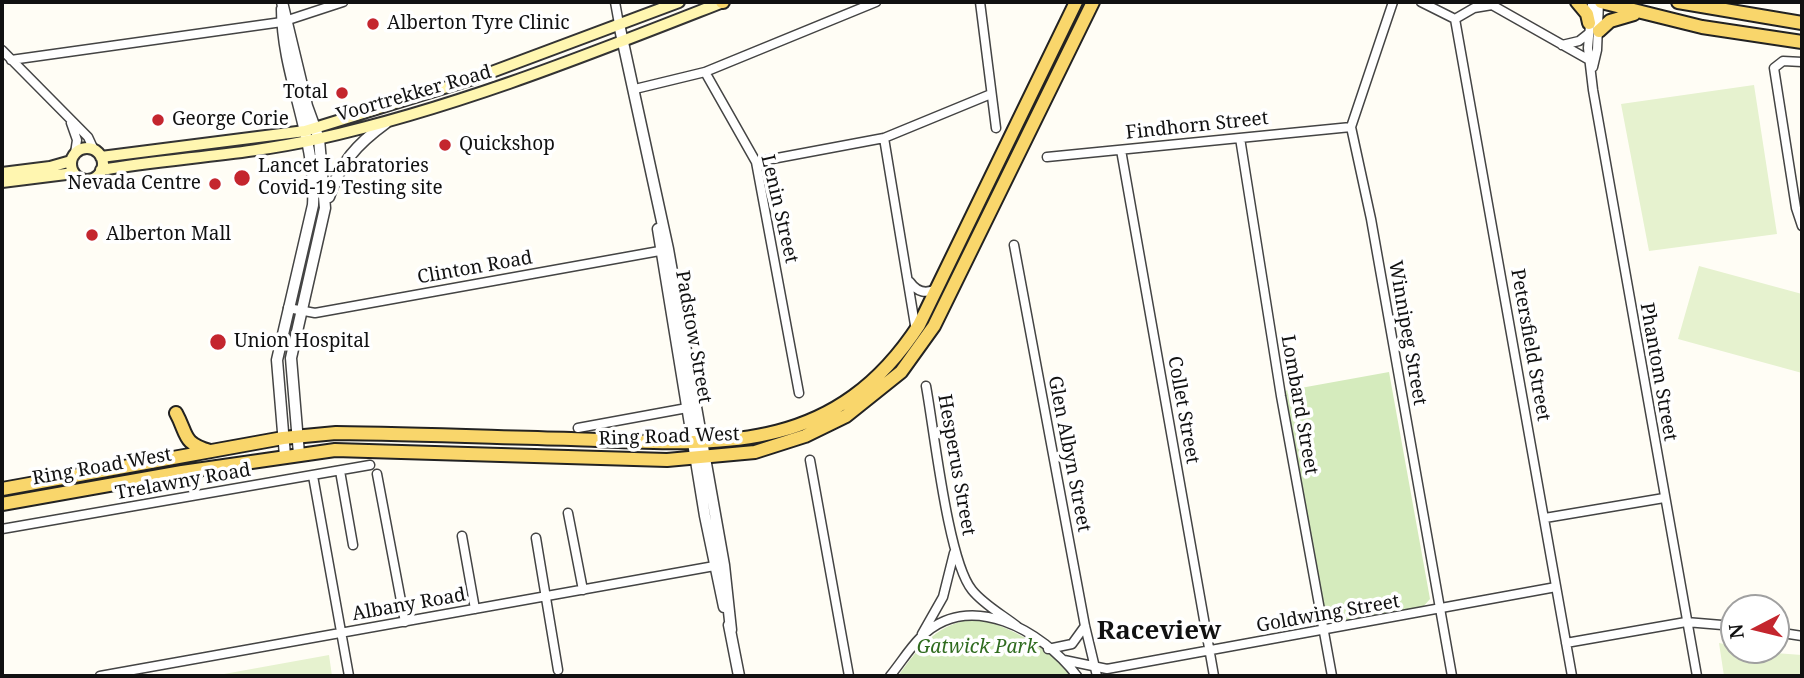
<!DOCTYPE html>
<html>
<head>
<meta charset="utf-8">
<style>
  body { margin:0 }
  #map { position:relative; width:1804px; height:678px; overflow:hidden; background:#fffdf5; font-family:"Noto Serif",serif }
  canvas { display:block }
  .frame { position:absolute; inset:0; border:4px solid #111; pointer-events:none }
  .north { position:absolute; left:1720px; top:594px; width:70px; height:70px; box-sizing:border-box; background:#fff; border:2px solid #a0a0a0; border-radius:50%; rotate:263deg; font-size:19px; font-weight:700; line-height:28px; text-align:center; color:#111 }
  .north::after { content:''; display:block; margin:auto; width:24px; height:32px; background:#c4262e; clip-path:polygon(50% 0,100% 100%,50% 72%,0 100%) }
</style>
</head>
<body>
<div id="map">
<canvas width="1804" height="678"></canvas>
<div class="frame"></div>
<div class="north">N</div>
</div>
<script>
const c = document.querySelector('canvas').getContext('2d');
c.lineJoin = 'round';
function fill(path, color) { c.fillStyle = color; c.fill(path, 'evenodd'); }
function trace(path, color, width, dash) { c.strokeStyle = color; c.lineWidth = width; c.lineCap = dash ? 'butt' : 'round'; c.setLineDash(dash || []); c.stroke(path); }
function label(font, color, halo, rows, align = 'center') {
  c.font = font + ' "Noto Serif",serif'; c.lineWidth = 7; c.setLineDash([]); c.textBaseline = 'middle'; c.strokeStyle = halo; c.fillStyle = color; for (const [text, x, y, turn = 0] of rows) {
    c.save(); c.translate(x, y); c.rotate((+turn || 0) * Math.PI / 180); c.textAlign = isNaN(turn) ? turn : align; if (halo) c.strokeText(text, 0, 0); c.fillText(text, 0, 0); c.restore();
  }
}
const green = new Path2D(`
  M1389 372 1430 599 1422 608 1335 622 1324 616 1284 391Z
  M977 619C1006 624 1055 651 1071 676H898C920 646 938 622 977 619Z`);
const pitch = new Path2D(`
  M1754 85 1777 234 1649 251 1621 104Z
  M1699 266 1802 294V373L1678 339Z
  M1719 643 1734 646V650L1802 655V676H1724Z
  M329 655 332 676H213Z`);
const minor = new Path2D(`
  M615 2 619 24
  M980 2 996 128
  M1393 2 1351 127 1371 219 1452 676
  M1421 2 1455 19
  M1592 2 1588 48 1593 90 1697 676
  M1455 19 1572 676
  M1455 19 1474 8 1492 5 1591 61
  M1562 45 1579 41 1589 33
  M2 50 88 137 94 150
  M11 60 282 22 343 2
  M1802 62 1783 61 1774 68 1796 208 1802 226
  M1593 67 1597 50 1599 2
  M705 72 756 162 799 393
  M635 89 705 72 876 2
  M71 123 77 140 75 153
  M884 138 916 331
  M1240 138 1281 396 1332 676
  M1121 150 1214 676
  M1047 157 1351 127
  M756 162 884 138 991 94
  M1014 245 1085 626 1097 676
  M910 282C917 292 926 295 937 288
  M288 308 315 313 665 250
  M926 386C934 429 948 561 972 590 984 605 1003 615 1018 627
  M578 428 687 408
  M810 460 849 676
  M340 471 353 545
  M377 474 405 622
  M313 476 349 676
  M568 513 583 590
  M1545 518 1664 498
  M2 529 370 465
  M462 536 475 609
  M536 538 558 670
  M1776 632 1802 636
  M922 634 943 597 954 553
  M1566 643 1686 622 1734 626
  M1048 649 1072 644 1085 626
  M1064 660 1107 669 1556 587
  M100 676 720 565
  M890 676C900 664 909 649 920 638 969 588 1043 631 1077 676`);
const tertiary = new Path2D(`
  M282 2 307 106 319 139 325 208 291 358 299 454
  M282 9C282 76 317 138 313 205L277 360 285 456
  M619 24 668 249 724 565 731 630
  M329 197C340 163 357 144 386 123
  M658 229 705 516 724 607
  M729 625 739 676`);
const secondary = new Path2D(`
  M71 164a16 16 0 1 1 32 0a16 16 0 1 1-32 0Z
  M101 157 305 131 473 79 679 2
  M101 170C173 158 246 155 317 139 456 108 590 54 723 2
  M2 173 50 167 71 161
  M2 182 74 173`);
const primary = new Path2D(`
  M722 2H723
  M1577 2 1587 14 1589 23
  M1601 2 1702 27 1802 42
  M1678 2 1802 23
  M1599 31 1610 21 1634 14
  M176 413C188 435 182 443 210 451
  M2 489 283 438 336 433C414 434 492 437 571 439 711 444 831 460 919 325L1076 2
  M2 504 182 472 335 450 667 460 755 452 805 436 846 416 901 372 934 326 1093 2`);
const markers = [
  [373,24,7,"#c4262e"],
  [342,93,7,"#c4262e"],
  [158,120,7,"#c4262e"],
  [445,145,7,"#c4262e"],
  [242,178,9,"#c4262e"],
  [215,184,7,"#c4262e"],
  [92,235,7,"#c4262e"],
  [218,342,9,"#c4262e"]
];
const poiNames = [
  ["Alberton Tyre Clinic",387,24],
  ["Total",328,93,"right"],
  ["George Corie",172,120],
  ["Quickshop",459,145],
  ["Lancet Labratories",258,167],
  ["Covid-19 Testing site",258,189],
  ["Nevada Centre",201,184,"right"],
  ["Alberton Mall",106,235],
  ["Union Hospital",234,342]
];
const streetNames = [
  ["Voortrekker Road",414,94,-16],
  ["Findhorn Street",1197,126,-6],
  ["Lenin Street",779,209,77],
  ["Clinton Road",475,268,-10],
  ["Winnipeg Street",1407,333,80],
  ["Padstow Street",693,337,80],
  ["Petersfield Street",1530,345,80],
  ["Phantom Street",1658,372,80],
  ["Lombard Street",1299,405,80],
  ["Collet Street",1183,410,80],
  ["Ring Road West",669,437,-2],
  ["Glen Albyn Street",1069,454,79],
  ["Hesperus Street",956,465,80],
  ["Ring Road West",102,467,-10],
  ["Trelawny Road",183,482,-10],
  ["Albany Road",409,605,-10],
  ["Goldwing Street",1328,614,-10]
];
const parkNames = [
  ["Gatwick Park",977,648]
];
const districtNames = [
  ["Raceview",1159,632]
];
fill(green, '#d5ebbd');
fill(pitch, '#e6f2cf');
trace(minor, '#444', 11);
trace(tertiary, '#444', 13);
trace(secondary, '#333', 14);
trace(primary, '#222', 16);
trace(minor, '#fff', 8);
trace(tertiary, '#fff', 10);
trace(secondary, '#fff6b0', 10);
trace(primary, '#f9d66b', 12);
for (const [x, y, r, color] of markers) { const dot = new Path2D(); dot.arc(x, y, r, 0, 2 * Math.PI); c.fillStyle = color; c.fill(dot); trace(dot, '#fff', 2.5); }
label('19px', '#111', '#fff', poiNames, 'left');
label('19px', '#111', '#fff', streetNames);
label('italic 19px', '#2f6b1f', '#fff', parkNames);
label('bold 26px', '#111', '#fff', districtNames);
</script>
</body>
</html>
